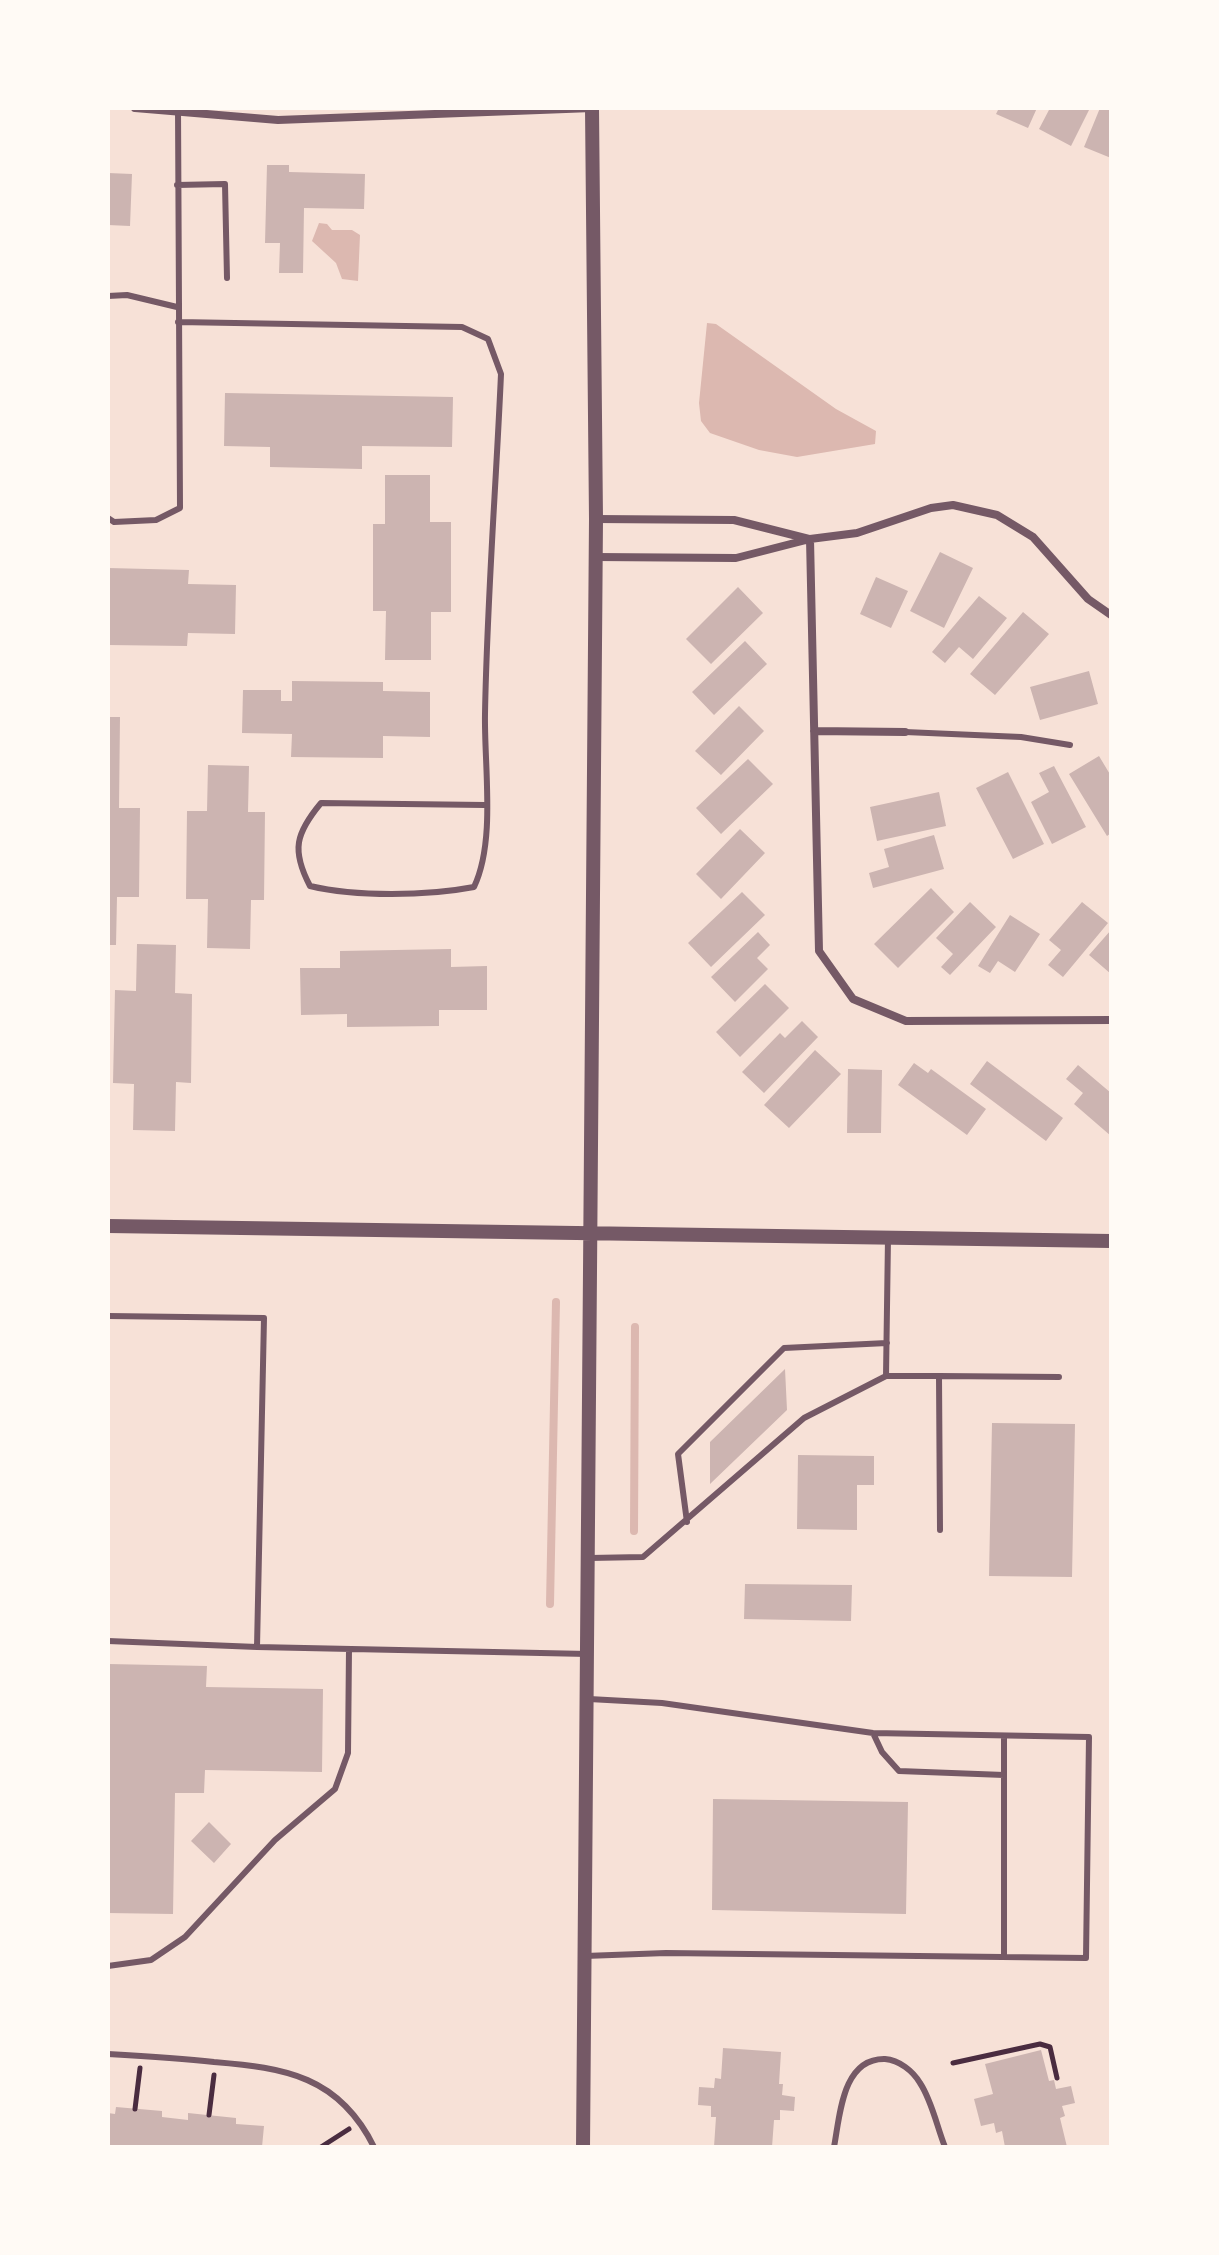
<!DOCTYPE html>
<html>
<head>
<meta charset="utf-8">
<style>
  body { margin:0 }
  #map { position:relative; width:1219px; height:2255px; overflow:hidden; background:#f7e1d7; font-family:"DejaVu Sans",sans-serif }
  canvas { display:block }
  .frame { position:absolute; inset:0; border:110px solid #fffaf5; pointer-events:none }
</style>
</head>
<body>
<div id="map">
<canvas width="1219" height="2255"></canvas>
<div class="frame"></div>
</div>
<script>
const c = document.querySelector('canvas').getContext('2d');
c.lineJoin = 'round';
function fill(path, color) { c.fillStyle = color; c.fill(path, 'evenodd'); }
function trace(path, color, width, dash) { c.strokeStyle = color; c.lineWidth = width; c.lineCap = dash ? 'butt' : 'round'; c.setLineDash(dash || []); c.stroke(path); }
const water = new Path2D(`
  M319 223 327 224 332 230H352L360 235 358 281 342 279 336 263 312 241Z
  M707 323 716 324 836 409 876 431 875 444 797 457 759 450 710 433 701 421 699 403Z`);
const stream = new Path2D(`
  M634 1531 635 1327
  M550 1604 556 1302`);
const building = new Path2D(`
  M999 108H1037L1028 128 996 114Z
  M1050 108H1090L1071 146 1039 129Z
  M1100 108H1111V158L1084 147Z
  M267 165H289V172L365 174 364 209 304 208 303 273H279L280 243H265Z
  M108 173 132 174 130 226 108 225Z
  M225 393 453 397 452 447 362 446V469L270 467V447L224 446Z
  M385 475H430V522H451V612H431V660H385L386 611H373V524H385Z
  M940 552 973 568 944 628 910 611Z
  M108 568 189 570 188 584 236 585 235 634 188 633 187 646 108 645Z
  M876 577 908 591 891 628 860 614Z
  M738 587 763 613 711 664 686 639Z
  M979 596 1007 618 973 659 959 647 945 663 932 652Z
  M1023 612 1049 634 995 695 970 674Z
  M745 641 767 664 714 715 692 692Z
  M1089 671 1098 704 1040 720 1030 687Z
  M292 681 383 682V691L430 692V737L383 736V758L291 757 292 734 242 733 243 690H281V701H292Z
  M739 706 764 731 721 775 695 751Z
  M108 717H120L119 808H140L139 897H117L116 945H108Z
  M1099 756 1111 776V833L1107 836 1069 774Z
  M748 759 773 784 721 834 696 808Z
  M208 765 249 766 248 812H265L264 900H251L250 949 207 948 208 899H186L187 811H207Z
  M1054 766 1086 827 1052 844 1031 802 1049 792 1039 773Z
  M1008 772 1044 844 1013 859 976 788Z
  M939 792 946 826 877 841 870 807Z
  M740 829 765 853 721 899 696 874Z
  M934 835 944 869 873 888 869 873 889 867 884 849Z
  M931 888 954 912 898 968 874 944Z
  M742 892 765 915 711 967 688 943Z
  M970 902 996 927 950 975 941 967 953 954 936 938Z
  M1082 902 1108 923 1063 977 1048 965 1061 950 1049 940Z
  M1010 915 1040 934 1015 972 998 961 990 973 978 966Z
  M1111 930V974L1089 955Z
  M758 932 770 945 757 958 768 969 735 1002 711 977Z
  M137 944 176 945 175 993 192 994 191 1083 176 1082 175 1131 133 1130 134 1084 113 1083 115 990 136 991Z
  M451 949V967L487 966V1010H439V1026L347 1027V1014L301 1015 300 968H340V951Z
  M765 984 789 1008 740 1057 716 1032Z
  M802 1021 818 1037 764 1093 742 1072 780 1033 785 1038Z
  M815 1050 841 1074 789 1128 764 1105Z
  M987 1061 1063 1118 1046 1141 970 1084Z
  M914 1063 928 1073 931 1069 986 1109 967 1135 898 1085Z
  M1078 1065 1111 1093V1136L1074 1104 1083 1093 1066 1079Z
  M848 1069 882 1070 881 1133H847Z
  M785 1369 787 1410 710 1484V1442Z
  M992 1423 1075 1424 1072 1577 989 1576Z
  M798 1455 874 1456V1485H857V1530L797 1529Z
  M745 1584 852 1585 851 1621 744 1619Z
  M108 1664 207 1666 206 1687 323 1689 322 1772 205 1770 204 1793H175L173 1914 108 1913Z
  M713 1799 908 1802 906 1914 712 1910Z
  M209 1822 231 1844 214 1863 191 1841Z
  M723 2048 781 2052 779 2084H783L782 2095 795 2097 794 2111 780 2110V2120H774L772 2147H714L716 2117H711V2106L698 2105 699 2087 714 2088 715 2078 721 2079Z
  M1041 2050 1049 2081 1054 2080 1056 2089 1071 2086 1075 2103 1062 2106 1065 2116 1060 2118 1067 2147H1005L1002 2131 996 2133 994 2123 981 2126 974 2099 993 2094 985 2064Z
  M116 2107 162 2111V2117L188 2120V2113L236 2118V2124L264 2126 262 2147H108V2113L115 2114Z`);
const path = new Path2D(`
  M953 2063 1040 2044 1050 2047 1057 2078
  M135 2109 140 2068
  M209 2115 214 2075
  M321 2147 349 2129`);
const service = new Path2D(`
  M177 185 225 184 227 278
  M108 296 127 295 177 307
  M178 322 462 327 488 339 501 374C496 487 487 600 485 714 484 766 496 841 474 887 427 896 356 897 310 886 291 850 296 833 321 803L485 805
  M108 518 114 522 156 520 180 508 178 108
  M905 732 1021 737 1070 745
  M108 1316 264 1318 257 1647 588 1654
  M886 1376H939L940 1530
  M939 1376 1059 1377
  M687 1522 678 1454 784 1348 887 1343
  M590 1558 643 1557 804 1418 886 1376 888 1238
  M108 1641 257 1647
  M873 1733 882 1752 899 1771 1004 1775
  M1004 1737V1957
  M585 1956 666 1953 1086 1958 1089 1737 873 1733 662 1703 589 1699
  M108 1966 151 1960 185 1937 275 1840 335 1789 348 1753 349 1649
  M108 2054C143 2056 178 2058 214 2062 285 2068 339 2076 374 2147
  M834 2147C840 2116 842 2058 885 2059 899 2060 913 2071 920 2083 932 2101 937 2127 945 2147`);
const minor = new Path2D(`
  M135 108 278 120 592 108
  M596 519 734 520 809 539
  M810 539 819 951 853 999 906 1021 1111 1020
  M596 557 736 558 810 539 857 533 931 508 953 505 997 515 1033 537 1088 599 1111 615
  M814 731 905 732`);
const tertiary = new Path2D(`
  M108 1226 1111 1241
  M583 2147 596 519 592 108`);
fill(water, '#dcb8b0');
trace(stream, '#dcb8b0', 8);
fill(building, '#ccb4b1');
trace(path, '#4a2c40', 5);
trace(service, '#755966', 6);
trace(minor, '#755966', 8);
trace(tertiary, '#755966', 14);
</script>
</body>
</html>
